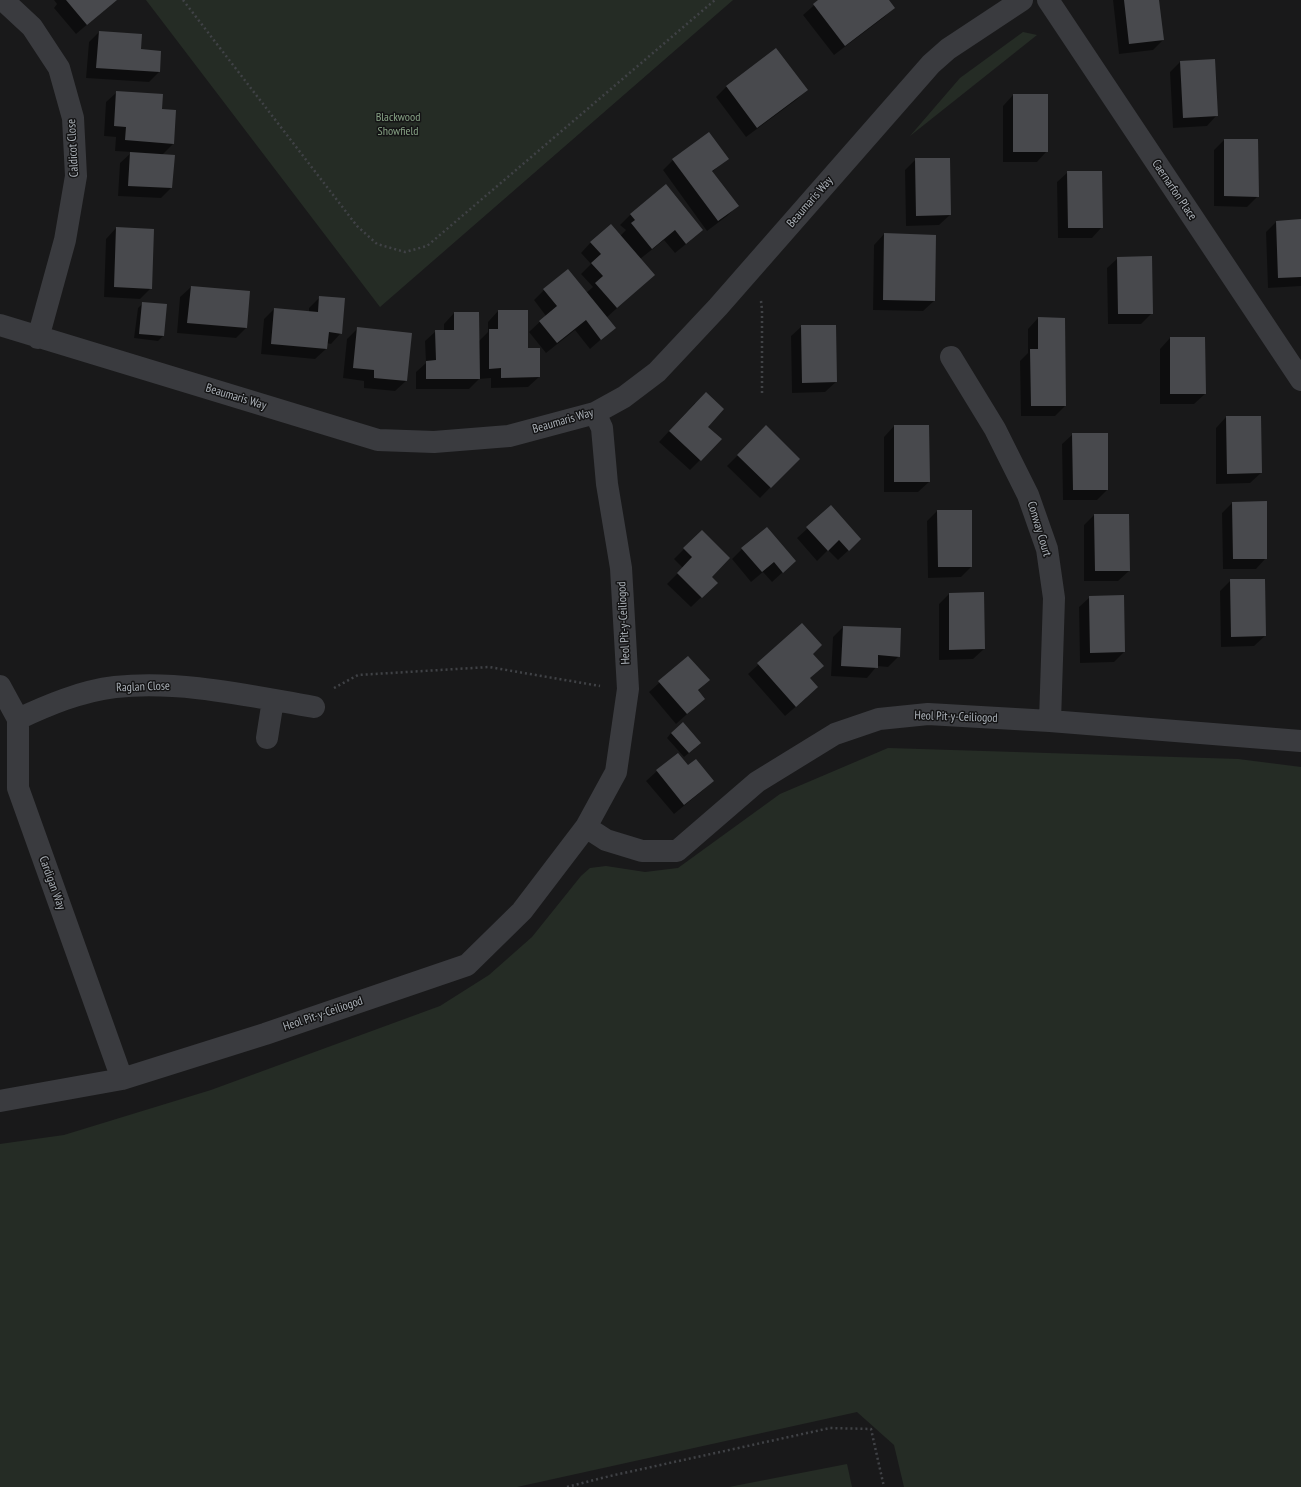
<!DOCTYPE html>
<html>
<head>
<meta charset="utf-8">
<style>
  body { margin:0 }
  canvas { display:block; background:#19191a }
</style>
</head>
<body>
<canvas width="1301" height="1487"></canvas>
<script>
const c = document.querySelector('canvas').getContext('2d');
c.lineJoin = 'round';
function fill(path, color) { c.fillStyle = color; c.fill(path, 'evenodd'); }
function trace(path, color, width, dash) { c.strokeStyle = color; c.lineWidth = width; c.lineCap = dash ? 'butt' : 'round'; c.setLineDash(dash || []); c.stroke(path); }
function label(font, color, halo, rows, align = 'center') {
  c.font = font + ' "PT Sans Narrow",sans-serif'; c.lineWidth = 3; c.setLineDash([]); c.textBaseline = 'middle'; c.strokeStyle = halo; c.fillStyle = color; for (const [text, x, y, turn = 0] of rows) {
    c.save(); c.translate(x, y); c.rotate((+turn || 0) * Math.PI / 180); c.textAlign = isNaN(turn) ? turn : align; if (halo) c.strokeText(text, 0, 0); c.fillText(text, 0, 0); c.restore();
  }
}
const green = new Path2D(`
  M146 0H733L380 307Z
  M1023 32 1037 35 910 136 960 78Z
  M888 748 1238 759 1301 767V1487H904L894 1445 857 1412 517 1487H0V1144L64 1135 211 1090 440 1006 489 975 532 937 581 876 590 868 606 866 645 872 678 868 780 794Z
  M847 1464 852 1487H729Z`);
const shadow = new Path2D(`
  M54 0H116L76 34 54 8 57 4Z
  M820 0H888L894 8 883 18 834 55 803 15Z
  M1113 0H1158L1163 40 1153 50 1119 54Z
  M99 32 140 50 159 72 149 82 86 78 89 42Z
  M776 50 806 90 796 100 746 137 716 97 726 87Z
  M1180 62 1217 115 1207 126 1173 128 1170 72Z
  M117 92 173 144 162 155 174 156 171 188 161 198 118 196 120 163 132 152 115 151 116 137 104 136 106 102Z
  M1013 95 1047 151 1037 162H1003V106Z
  M1224 140 1258 196 1247 207 1214 206V150Z
  M727 159 712 172 737 206 727 216 707 231 663 170 673 160Z
  M916 159 950 215 939 225 906 226 905 170Z
  M1068 172 1102 227 1092 238H1058L1057 182Z
  M665 186 691 240 675 253 664 240 640 259 654 275 606 318 614 328 590 349 575 330 546 353 529 332 546 316 534 300 544 290 586 293 593 287 581 274 591 264 581 253 591 242 620 236 626 230 620 225 631 214Z
  M1301 220V286L1268 288 1266 232 1276 222Z
  M116 228 151 288 140 299 104 297 106 239Z
  M884 234 934 301 923 311 873 310 874 245Z
  M1118 258 1152 313 1141 324H1108L1107 268Z
  M191 287 249 292 246 328 236 338 177 333 180 297Z
  M320 297 341 333 331 344 326 343V349L315 359 261 354 264 319 274 309 309 312V308Z
  M143 303 163 336 158 341 134 338 138 308Z
  M498 311 527 349 539 377 528 387 491 388V378L479 379 469 389H416V372L426 363 425 341 436 331H444V324L454 313 479 341 488 332V322Z
  M1038 318 1064 319 1065 406 1055 416H1021L1020 361 1028 353V329Z
  M802 326 836 382 825 392 792 393 791 336Z
  M358 328 411 334 406 381 395 391 364 388V381L343 378 347 339Z
  M1170 338H1204L1205 394 1194 404H1160V349Z
  M695 403 700 460 690 470 659 442Z
  M1226 417 1261 473 1250 483 1216 484V428Z
  M894 426 929 482 918 492H884V437Z
  M766 427 798 459 760 498 727 466Z
  M1073 434 1107 490 1097 500H1063L1062 444Z
  M1232 503 1266 558 1256 569H1223L1222 513Z
  M831 507 850 549 838 560 828 550 817 561 797 538Z
  M937 511 971 567 961 577 928 578 927 521Z
  M1094 515 1129 571 1118 581H1084V525Z
  M702 531 710 577 716 583 691 607 667 584 683 568 674 559Z
  M742 549 795 561 772 582 763 572 751 582 732 559Z
  M1231 580H1264L1265 636 1254 646 1221 647 1220 591Z
  M949 594 984 649 973 659 939 660V604Z
  M1090 597 1124 652 1114 662 1080 663 1079 607Z
  M802 625 812 654 822 666 809 679 806 698 785 716 748 674Z
  M843 627 899 656 888 667 877 666 867 678 831 676 833 637Z
  M688 657 708 680 698 691 704 699 676 724 649 692Z
  M671 733 695 748 684 757 667 738Z
  M688 767 713 781 702 791 674 814 646 781 657 771Z`);
const building = new Path2D(`
  M66 0H117L87 25Z
  M818 0H889L895 8 845 46 813 4Z
  M1124 0H1159L1164 40 1129 44Z
  M99 31 142 34 141 49 161 51 160 72 96 68Z
  M776 48 808 90 757 128 726 86Z
  M1215 59 1218 116 1183 118 1180 61Z
  M116 91 163 94 162 109 176 110 174 144 125 140 126 127 114 126Z
  M1013 94H1048V152H1013Z
  M709 132 729 159 712 171 739 206 718 221 672 159Z
  M1224 139H1258L1259 197 1224 196Z
  M130 152 175 155 172 188 128 186Z
  M915 158H950L951 215 916 216Z
  M1067 171H1102L1103 228H1068Z
  M666 184 703 230 686 244 675 230 652 249 631 223 635 220 630 214Z
  M1301 219V277L1278 278 1276 221Z
  M611 224 655 275 617 308 595 283 603 276 591 263 601 254 590 242Z
  M116 227 154 229 152 289 114 287Z
  M884 233 936 235 935 301 883 300Z
  M1152 256 1153 314H1118L1117 257Z
  M568 269 616 328 601 340 586 320 557 343 539 321 557 306 543 289Z
  M191 286 250 291 247 328 187 323Z
  M319 296 345 298 342 334 329 332 327 349 271 344 274 308 318 312Z
  M142 302 167 304 164 336 139 334Z
  M498 310H528V348H540V377L501 378V368L489 369V329H498Z
  M454 312H479L480 379H426V361L436 360 435 330H454Z
  M1038 317 1065 318 1066 406H1031L1030 349H1038Z
  M801 325H836L837 382 802 383Z
  M357 327 412 333 407 381 374 378V370L353 368Z
  M1170 337H1205L1206 394H1170Z
  M706 392 724 409 708 427 722 439 701 461 669 431Z
  M1226 416H1261L1262 473 1227 474Z
  M766 425 800 459 771 488 737 455Z
  M894 425H929L930 482H894Z
  M1072 433H1108V490H1073Z
  M1267 501V559H1233L1232 502Z
  M831 505 861 539 849 551 839 540 828 551 806 527Z
  M937 510H972V567H938Z
  M1094 514H1129L1130 571H1095Z
  M767 527 796 561 783 573 774 562 762 572 741 548Z
  M702 530 730 558 712 577 718 583 702 598 677 573 692 557 683 548Z
  M1230 579H1265L1266 636 1231 637Z
  M984 592 985 649 949 650V593Z
  M1124 595 1125 652 1090 653 1089 596Z
  M802 623 822 645 813 654 824 666 810 678 818 687 796 707 757 663Z
  M843 626 901 628 900 657 878 655V668L841 666Z
  M688 656 710 680 698 690 705 699 687 714 658 681Z
  M683 722 701 743 689 753 671 733Z
  M678 753 688 765 696 759 714 781 684 805 656 770Z`);
const path = new Path2D(`
  M183 0 357 226 377 244 405 252 427 246 715 0
  M761 301 762 310V393
  M334 688 358 675 489 667 600 686
  M567 1487 610 1476 830 1428 871 1429 884 1487`);
const minor = new Path2D(`
  M3 0 32 27 59 68 73 118 76 176 65 240 38 338
  M1048 0 1301 380
  M0 325 378 440 434 442 509 436 595 413 624 397 657 372 718 307 931 64 948 49 1022 0
  M951 357 995 429 1028 495 1047 549 1054 598 1050 721
  M0 686 18 719V788L122 1079
  M18 719C48 705 81 691 115 687 182 680 249 696 314 707
  M267 738 273 700
  M586 827 606 840 642 851H677L757 782 835 734 879 719 928 714 1050 721 1301 741
  M0 1101 122 1079 265 1034 467 965 522 911 586 827 616 772 628 689 621 568 607 484 602 428 595 413`);
const parkNames = [
  ["Blackwood",398,118],
  ["Showfield",398,132]
];
const streetNames = [
  ["Caldicot Close",73,148,-93],
  ["Caernarfon Place",1174,190,56],
  ["Beaumaris Way",810,202,-49],
  ["Beaumaris Way",236,397,17],
  ["Beaumaris Way",563,421,-16],
  ["Conway Court",1039,529,73],
  ["Heol Pit-y-Ceiliogod",624,623,-93],
  ["Raglan Close",143,687,-2],
  ["Heol Pit-y-Ceiliogod",956,717,2],
  ["Cardigan Way",52,883,70],
  ["Heol Pit-y-Ceiliogod",323,1014,-19]
];
fill(green, '#252c25');
fill(shadow, '#0007');
fill(building, '#48494d');
trace(path, '#404246', 2.5, [2, 3]);
trace(minor, '#3a3b3f', 22);
label('12px', '#87a285', '#141415', parkNames);
label('12px', '#acb2b9', '#141415', streetNames);
</script>
</body>
</html>
